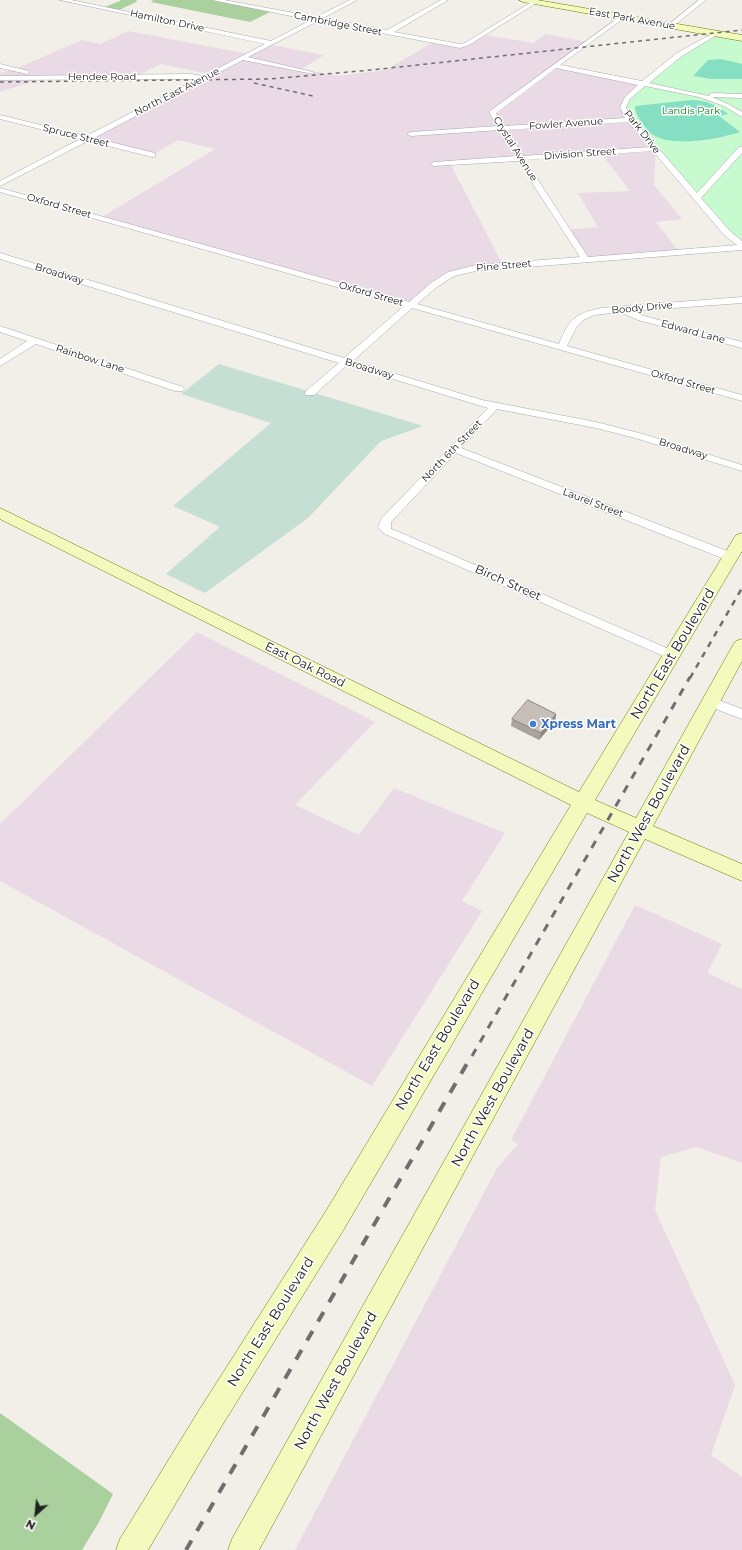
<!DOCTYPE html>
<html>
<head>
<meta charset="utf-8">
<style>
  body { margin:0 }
  #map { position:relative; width:742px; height:1550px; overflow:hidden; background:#f1efe8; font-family:Montserrat,sans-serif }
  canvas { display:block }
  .north { position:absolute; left:16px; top:1494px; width:40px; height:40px; -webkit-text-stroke:3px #fff; paint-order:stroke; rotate:207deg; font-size:11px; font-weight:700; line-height:16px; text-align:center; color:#212121 }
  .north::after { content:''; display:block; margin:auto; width:14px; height:18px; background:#212121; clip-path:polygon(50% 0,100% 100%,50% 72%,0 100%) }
</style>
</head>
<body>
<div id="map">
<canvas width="742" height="1550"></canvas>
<div class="north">N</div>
</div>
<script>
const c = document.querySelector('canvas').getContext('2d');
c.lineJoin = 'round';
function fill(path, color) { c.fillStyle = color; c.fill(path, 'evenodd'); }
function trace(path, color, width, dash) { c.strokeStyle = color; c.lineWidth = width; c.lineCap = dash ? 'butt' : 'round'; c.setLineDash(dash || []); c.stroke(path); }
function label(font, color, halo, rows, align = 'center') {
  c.font = font + ' Montserrat,sans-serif'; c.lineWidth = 3; c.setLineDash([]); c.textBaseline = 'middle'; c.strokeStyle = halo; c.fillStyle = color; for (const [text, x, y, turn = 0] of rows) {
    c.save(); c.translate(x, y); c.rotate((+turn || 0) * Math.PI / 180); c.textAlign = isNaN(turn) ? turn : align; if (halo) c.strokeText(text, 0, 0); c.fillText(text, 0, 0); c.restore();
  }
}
const industrial = new Path2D(`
  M128 31 249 54 267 44 324 55 302 69 338 76 386 70 433 42 460 47 481 34 533 43 545 34 587 42 554 66 647 84 656 149 654 185 682 219 656 222 679 252 587 259 567 230 598 227 578 193 630 191 603 156 547 157 451 165 504 267 454 272 412 306 100 218 215 149 178 140 154 154 88 138 209 74 161 64 134 77 43 78 0 92V73L15 69 82 40 100 44Z
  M197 632 375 722 295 805 359 835 394 788 505 833 462 901 482 911 372 1086 0 881V824Z
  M635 905 722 944 707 973 742 989V1163L697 1147 661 1157 655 1210 735 1385 711 1455 742 1477V1550H295L497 1168 518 1144 511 1140Z`);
const forest = new Path2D(`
  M120 0H137L136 2 117 11 102 8 120 1Z
  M153 0H215L272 11 250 22 151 2Z
  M0 1413 113 1494 99 1522 82 1550H0Z`);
const wetland = new Path2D(`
  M219 364 423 426 381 441 308 518 205 593 166 574 220 527 173 506 271 423 181 394Z`);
const park = new Path2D(`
  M715 34 742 38V244L727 233 631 120 624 104 625 100 678 55Z`);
const pitch = new Path2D(`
  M721 59 742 64V79H711L693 76 708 60Z
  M691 100C707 100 716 105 728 114L719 116 740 132C719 139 676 147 655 136 649 133 646 128 642 123 638 117 635 113 635 106Z`);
const street = new Path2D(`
  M60 0H71L271 41 311 20 212 0H224L316 17 350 0H357L323 18 387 30 441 0H448L394 32 460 44 465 43 533 1 538 2 469 45 460 48 318 21 248 57 313 72V74L243 60 94 138 155 153V157H152L88 141 0 186V181L80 139 0 119V115L86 136 197 79 0 80V76L191 74 203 76 265 44Z
  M699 0H706L672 27H668V25Z
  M622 15 625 17 624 18 560 65 642 81 677 53 713 33H717V35L682 56 649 83 709 96 710 94 712 93 742 94V98L712 97 728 104 742 112V117L724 106 699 97 645 86 630 99 626 107 629 114 697 193 739 147H742V153L701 198 730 231 742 241V250L476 271 454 276 437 287 417 304 559 344C568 320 576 313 601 308L742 297V303L633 311 644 316 742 342V348L638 320 620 312 594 315 583 320 576 328 567 346 742 395V401L412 308 353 361 482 400 596 422 643 434 742 465V471L635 438 596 428 497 409 461 448 735 554 737 557 735 560H727L456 453 391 522V529L399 532 676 652 678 655 676 658 672 659 668 658 383 533 378 527 381 519 488 408 347 365 314 395H306L305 393 306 391 339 363 0 259V253L344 358 404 306 0 192V188L409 302 431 283 448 272 476 265 580 257 518 161 434 166 430 164 434 162 516 156 500 130 411 136 407 134 411 132 497 126 489 112 490 111ZM556 68 638 85 625 97 620 107 625 118 504 126 496 113ZM628 122 650 147 523 156 507 130ZM653 151 724 235 737 245 588 257 525 160Z
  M0 64 29 71 30 72 27 74 0 68Z
  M0 326 183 387 184 389 183 391H175L36 344 0 366V359L27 341 0 332Z
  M710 697 742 709V719L705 705 703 702 705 699Z`);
const secondary = new Path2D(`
  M519 0H537L742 35V41L523 2Z
  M0 508 579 792 734 538 736 535 742 533V551L595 800 636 818 733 645 736 641 742 639V661L653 826 742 864V881L645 839 259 1550H228L232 1539 629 832 587 813 344 1229 218 1432 148 1550H116L120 1539 198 1412 326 1211 571 805 0 519Z`);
const railFar3 = new Path2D(`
  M0 82 270 79 371 70 742 30
  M254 83 313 96`);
const railFar2 = new Path2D(`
  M690 678 742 588`);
const railFar1 = new Path2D(`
  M472 1056 690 677`);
const rail = new Path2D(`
  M186 1550 472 1055`);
const wall = new Path2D(`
  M556 714 555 721 539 740 511 726 512 719Z`);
const shadedWall = new Path2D(`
  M556 714 555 721 539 740 541 733Z`);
const building = new Path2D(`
  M528 700 556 714 541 733 512 719Z`);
const markers = [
  [533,724,4,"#3f7fe0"]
];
const farStreetnames = [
  ["East Park Avenue",632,19,10],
  ["Hamilton Drive",167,21,12],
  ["Cambridge Street",338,24,11],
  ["Hendee Road",102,77],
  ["North East Avenue",177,92,-27],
  ["Fowler Avenue",566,124,-4],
  ["Park Drive",642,132,52],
  ["Spruce Street",76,136,14],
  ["Crystal Avenue",515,149,58],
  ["Division Street",580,154,-4],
  ["Oxford Street",59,206,16],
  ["Pine Street",504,266,-5],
  ["Broadway",59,274,17],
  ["Oxford Street",371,294,16],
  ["Boody Drive",642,308,-5],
  ["Edward Lane",693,332,15],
  ["Rainbow Lane",90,359,18],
  ["Broadway",369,369,17],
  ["Oxford Street",683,382,16],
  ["Broadway",683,449,17],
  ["North 6th Street",452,451,-46],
  ["Laurel Street",593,503,21]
];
const farParknames = [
  ["Landis Park",691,111]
];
const streetNames = [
  ["Birch Street",508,583,24],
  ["East Oak Road",305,665,26]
];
const shopNames = [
  ["Xpress Mart",541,724]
];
const nearStreetnames = [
  ["North East Boulevard",673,654,-59],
  ["North West Boulevard",649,814,-61],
  ["North East Boulevard",438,1045,-59],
  ["North West Boulevard",493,1098,-61],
  ["North East Boulevard",271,1322,-58],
  ["North West Boulevard",336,1381,-61]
];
fill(industrial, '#eadae6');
fill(forest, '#a9d09d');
fill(wetland, '#c5dfd5');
fill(park, '#c7face');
fill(pitch, '#87dfc3');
trace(street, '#a8a8a8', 1);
trace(secondary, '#677b05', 1);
fill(street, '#fff');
fill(secondary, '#f3fabe');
trace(railFar3, '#6f6f6f', 1.5, [4, 4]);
trace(railFar2, '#6f6f6f', 2.5, [6, 6]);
trace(railFar1, '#6f6f6f', 3, [8, 8]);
trace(rail, '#6f6f6f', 4, [11, 11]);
fill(wall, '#aaa39d');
fill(shadedWall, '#8b8580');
fill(building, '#c6beb7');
trace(building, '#8b8580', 1);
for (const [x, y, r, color] of markers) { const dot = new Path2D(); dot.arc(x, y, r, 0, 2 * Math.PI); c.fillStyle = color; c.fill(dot); trace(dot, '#fff', 1.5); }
label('10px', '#212121', '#fff', farStreetnames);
label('10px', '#0c821e', '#fff', farParknames);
label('12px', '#212121', '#fff', streetNames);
label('bold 12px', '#366cbe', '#fff', shopNames, 'left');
label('14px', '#212121', '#fff', nearStreetnames);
</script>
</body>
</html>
